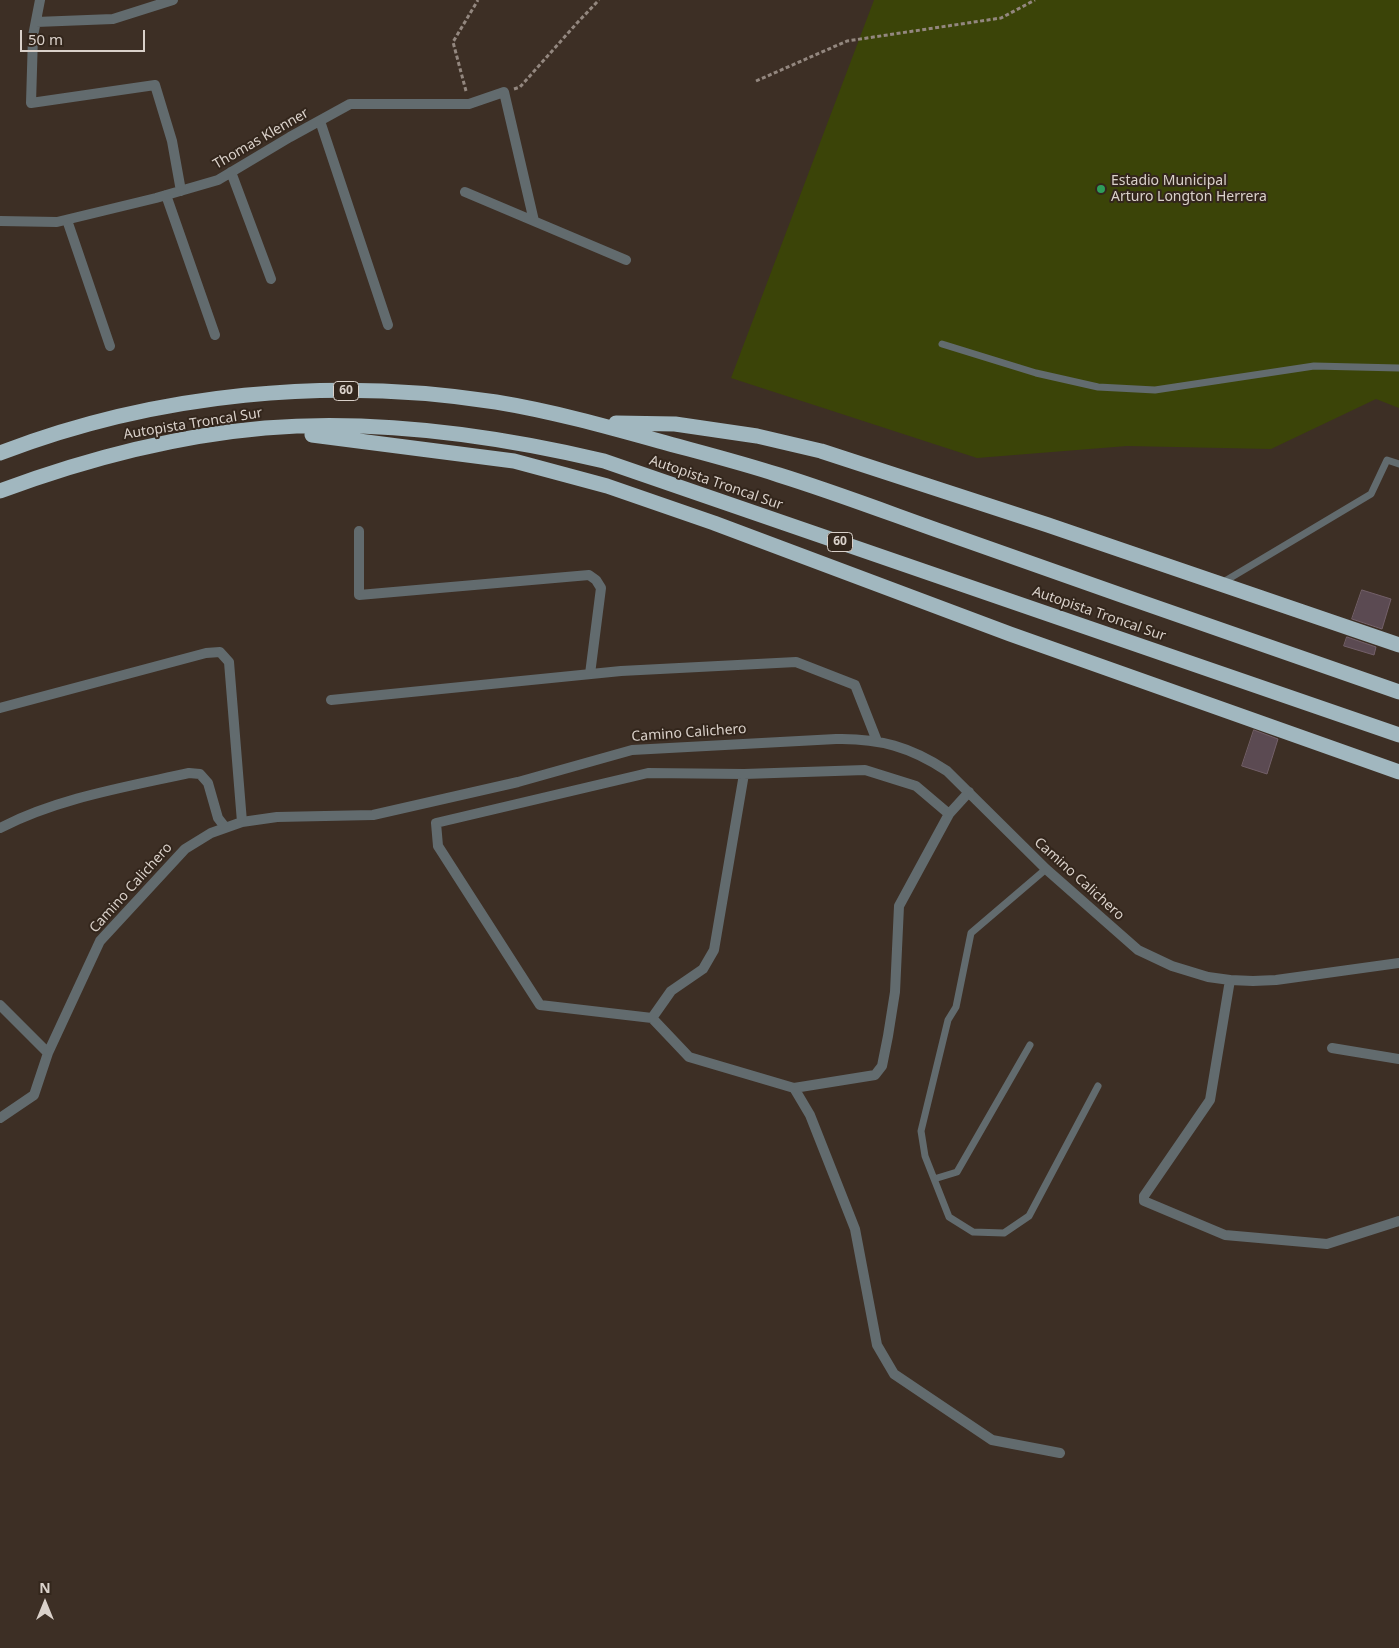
<!DOCTYPE html>
<html>
<head>
<meta charset="utf-8">
<style>
  body { margin:0 }
  #map { position:relative; width:1399px; height:1648px; overflow:hidden; background:#3d2f25; font-family:"Noto Sans",sans-serif }
  canvas { display:block }
  .north { position:absolute; left:20px; top:1578px; width:50px; height:50px; -webkit-text-stroke:4px #33261c; paint-order:stroke; rotate:0deg; font-size:14px; font-weight:700; line-height:20px; text-align:center; color:#dad1ca }
  .north::after { content:''; display:block; margin:auto; width:18px; height:22px; background:#dad1ca; clip-path:polygon(50% 0,100% 100%,50% 72%,0 100%) }
  .scale { position:absolute; left:20px; top:30px; width:125px; height:22px; box-sizing:border-box; border:2px solid #dad1ca; border-top:0; padding-left:6px; font-size:15px; line-height:18px; white-space:nowrap; color:#dad1ca; -webkit-text-stroke:4px #33261c; paint-order:stroke }
</style>
</head>
<body>
<div id="map">
<canvas width="1399" height="1648"></canvas>
<div class="north">N</div>
<div class="scale">50 m</div>
</div>
<script>
const c = document.querySelector('canvas').getContext('2d');
c.lineJoin = 'round';
function fill(path, color) { c.fillStyle = color; c.fill(path, 'evenodd'); }
function trace(path, color, width, dash) { c.strokeStyle = color; c.lineWidth = width; c.lineCap = dash ? 'butt' : 'round'; c.setLineDash(dash || []); c.stroke(path); }
function label(font, color, halo, rows, align = 'center') {
  c.font = font + ' "Noto Sans",sans-serif'; c.lineWidth = 4; c.setLineDash([]); c.textBaseline = 'middle'; c.strokeStyle = halo; c.fillStyle = color; for (const [text, x, y, turn = 0] of rows) {
    c.save(); c.translate(x, y); c.rotate((+turn || 0) * Math.PI / 180); c.textAlign = isNaN(turn) ? turn : align; if (halo) c.strokeText(text, 0, 0); c.fillText(text, 0, 0); c.restore();
  }
}
const green = new Path2D(`
  M874 0H1399V408L1376 399 1271 449 1127 446 977 458 731 378Z`);
const building = new Path2D(`
  M1362 590 1391 599 1382 629 1352 619Z
  M1347 637 1376 647 1374 655 1344 646Z
  M1254 730 1278 739 1267 774 1242 766Z`);
const path = new Path2D(`
  M756 81 847 41 1001 18 1035 0
  M514 89 520 87 577 23 599 0
  M466 91 453 42 478 0`);
const service = new Path2D(`
  M942 344 1036 373 1098 387 1155 390 1314 366 1399 368
  M1220 584 1371 494 1387 460 1399 464
  M1046 869 971 933 956 1007 948 1020 921 1131 925 1156 949 1217 973 1232 1004 1233 1029 1216 1098 1086
  M934 1179 957 1172 1030 1045`);
const minor = new Path2D(`
  M40 0 33 36 31 103 155 85 172 141 181 191
  M36 22 113 19 173 0
  M320 121 388 325
  M231 172 271 279
  M465 192 626 260
  M166 195 215 335
  M67 220 110 346
  M0 221 57 222 156 198 218 180 290 137 350 104H469L504 92 534 221
  M359 531V595L589 575 596 580 601 588 590 674
  M331 700 621 671 796 662 855 685 877 741
  M0 708 206 653 220 652 229 662 242 822
  M949 814 969 792
  M0 828C58 798 126 787 189 773L200 774 208 783 218 818 225 827
  M1230 980 1210 1100 1144 1196V1201L1225 1235 1327 1244 1399 1221
  M0 1005 48 1053
  M652 1018 689 1057 794 1088 875 1075 882 1066 888 1036 895 992 899 906 949 814 916 786 865 770 744 774 648 773 436 823 438 846 540 1005 652 1018 671 991 703 969 714 950 744 774
  M1332 1048 1399 1059
  M794 1088 810 1115 855 1229 877 1345 894 1374 992 1440 1060 1453
  M0 1118 34 1095 48 1053 100 941 185 849 211 833 242 822 277 817 373 815 518 782 632 750 836 739C879 738 911 747 947 771L1046 869 1138 950 1172 966 1208 977 1230 980 1253 981 1276 980 1399 963`);
const motorway = new Path2D(`
  M616 423 675 424 757 436 821 451 1048 525 1399 645
  M312 435 514 461 607 486 714 523 1010 634 1399 772
  M0 453C156 393 331 376 496 402 551 411 605 426 659 441 699 452 739 462 779 475 837 493 894 515 951 535 1100 588 1250 640 1399 692
  M0 491C86 459 174 436 265 428 378 419 494 435 604 461L1399 735`);
const markers = [
  [1101,189,5,"#2e9e5b"]
];
const shields = [
  [346,391,25],
  [840,542,25]
];
const shieldNames = [
  ["60",346,391],
  ["60",840,542]
];
const streetNames = [
  ["Thomas Klenner",261,139,-30],
  ["Autopista Troncal Sur",193,424,-9],
  ["Autopista Troncal Sur",716,483,19],
  ["Autopista Troncal Sur",1099,614,19],
  ["Camino Calichero",689,733,-4],
  ["Camino Calichero",1079,879,42],
  ["Camino Calichero",131,888,-48]
];
const poiNames = [
  ["Estadio Municipal",1111,181],
  ["Arturo Longton Herrera",1111,197]
];
fill(green, '#3b4408');
fill(building, '#5b4a52');
trace(building, '#736069', 1);
trace(path, '#93877f', 3, [4, 2.5]);
trace(service, '#626b6e', 7);
trace(minor, '#626b6e', 10);
trace(motorway, '#a1b7bf', 15);
for (const [x, y, r, color] of markers) { const dot = new Path2D(); dot.arc(x, y, r, 0, 2 * Math.PI); c.fillStyle = color; c.fill(dot); trace(dot, '#33261c', 2); }
for (const [x, y, w] of shields) { const box = new Path2D(); box.roundRect(x - w / 2, y - 9.5, w, 19, 4); c.fillStyle = '#33261c'; c.fill(box); trace(box, '#dad1ca', 1); }
label('bold 12px', '#dad1ca', null, shieldNames);
label('14px', '#dad1ca', '#33261c', streetNames);
label('14px', '#dad1ca', '#33261c', poiNames, 'left');
</script>
</body>
</html>
